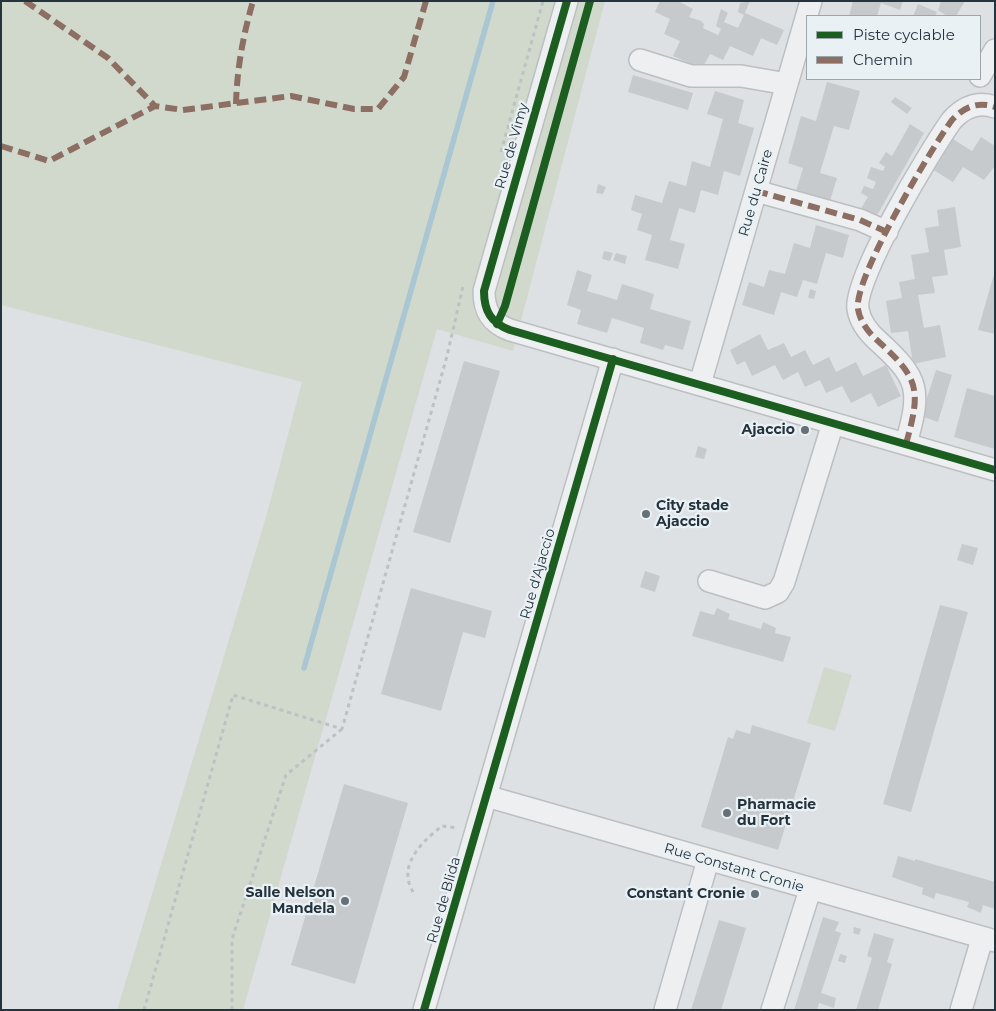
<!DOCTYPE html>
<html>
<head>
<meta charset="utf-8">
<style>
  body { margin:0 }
  #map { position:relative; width:996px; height:1011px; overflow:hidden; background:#dee1e4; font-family:Montserrat,sans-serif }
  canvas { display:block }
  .frame { position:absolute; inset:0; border:2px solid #24333e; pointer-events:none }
  .legend { position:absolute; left:806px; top:15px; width:175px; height:65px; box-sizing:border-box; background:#eaf1f5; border:1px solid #9ba5ac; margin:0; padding:6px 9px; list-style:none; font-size:15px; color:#24333e }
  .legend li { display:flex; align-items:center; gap:10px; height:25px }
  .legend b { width:25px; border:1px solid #9ba5ac }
</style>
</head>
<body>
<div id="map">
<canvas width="996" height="1011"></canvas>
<div class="frame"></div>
<ul class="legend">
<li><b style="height:6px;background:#1b5e20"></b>Piste cyclable</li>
<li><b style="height:6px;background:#8d6e63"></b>Chemin</li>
</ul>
</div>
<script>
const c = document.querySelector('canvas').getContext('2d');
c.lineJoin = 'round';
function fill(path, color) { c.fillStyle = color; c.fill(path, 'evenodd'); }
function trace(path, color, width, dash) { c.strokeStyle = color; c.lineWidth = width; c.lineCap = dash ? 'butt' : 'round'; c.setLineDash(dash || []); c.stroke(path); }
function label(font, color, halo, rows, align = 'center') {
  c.font = font + ' Montserrat,sans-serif'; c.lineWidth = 4.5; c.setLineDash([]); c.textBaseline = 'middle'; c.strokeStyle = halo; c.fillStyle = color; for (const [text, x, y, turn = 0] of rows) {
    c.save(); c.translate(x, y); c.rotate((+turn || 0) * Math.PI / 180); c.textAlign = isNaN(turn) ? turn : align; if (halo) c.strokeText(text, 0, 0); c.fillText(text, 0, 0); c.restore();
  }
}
const green = new Path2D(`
  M1 1H605L513 351 437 329 243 1010H117L266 517 302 382 1 305Z
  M824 667 852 675 835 731 807 723Z`);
const stream = new Path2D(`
  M304 668 493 1`);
const building = new Path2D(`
  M660 1H678L693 9 689 17 701 21 704 24 703 28 718 35 721 29 716 26 721 9 728 13 724 22 738 28 744 15 738 12 740 3 750 1 745 13 784 30 777 45 761 38 753 56 730 46 723 60 710 54 702 69 673 56 680 41 664 34 670 19 655 12Z
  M853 1H903L900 10 881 3 877 16H849Z
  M941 1H965L956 16H947L938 10Z
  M918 4 937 12 935 16H913Z
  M633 75 693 93 688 110 628 92Z
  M827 82 860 91 849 130 834 126 820 173 837 178 830 201 796 191 803 168 788 163 801 116 816 121Z
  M715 91 744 100 738 123 754 128 740 176 724 171 718 195 701 190 695 213 679 208 670 240 685 244 678 269 645 260 652 235 637 230 642 214 631 210 635 195 662 203 669 181 686 186 692 161 710 167 723 119 707 114Z
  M895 97 912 108 907 114 891 102Z
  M910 124 924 133 875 219 860 210 868 197 861 193 864 186 873 189 876 182 867 178 871 167 883 171 885 167 879 163 886 152 892 156Z
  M981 137 995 146V166L984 180 963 167 953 182 932 169 951 138 972 151Z
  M598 184 606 187 603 194 596 193Z
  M955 207 961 247 944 250 948 275 932 277 935 293 918 295 924 328 940 325 946 357 913 364 908 331 891 333 886 301 902 298 899 282 915 279 911 255 929 252 925 228 939 226 937 210Z
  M816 225 849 235 843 258 826 253 817 284 803 280 797 297 781 292 774 315 742 305 749 282 764 287 769 270 785 274 794 243 810 248Z
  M604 251 613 253 610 261 602 259Z
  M616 253 627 256 625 264 613 260Z
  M577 270 592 275 587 291 617 300 622 284 654 294 650 309 691 321 683 350 665 345 663 350 640 343 644 328 612 318 607 333 577 324 581 310 567 305Z
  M994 274H995V334L978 330Z
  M810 289 816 291 814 299 808 298Z
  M760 334 768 350 784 343 791 357 805 350 813 365 829 357 836 372 856 362 863 376 886 365 901 396 878 407 871 393 851 403 842 386 826 393 820 380 805 387 798 372 783 380 775 365 752 376 745 361 737 365 730 350Z
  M464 361 500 371 450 543 413 532Z
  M936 370 952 375 938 422 921 416Z
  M967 388 995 396V449L954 437Z
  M698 446 707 449 704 459 695 457Z
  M962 544 978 548 973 565 957 560Z
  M645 571 660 576 655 592 640 587Z
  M411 588 492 611 485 638 463 632 441 711 381 694Z
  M940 605 968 612 911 812 883 804Z
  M717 608 730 614 728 619 761 629 763 622 776 628 775 633 791 637 783 662 692 636 700 611 714 615Z
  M752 725 811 743 778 850 701 827 728 737 733 739 736 730 750 734Z
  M344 784 408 803 355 984 291 965Z
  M898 856 915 861V859L995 882V909L983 905 981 913 967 907 969 902 936 893 934 899 922 894 923 888 892 877Z
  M823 917 839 922 835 931 841 933 821 993 836 998 834 1008 819 1003 817 1010H794Z
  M719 920 746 928 721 1010H691Z
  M854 927 861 929 859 935 853 933Z
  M874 933 894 939 887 962 892 964 878 1010H856L872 958 867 956Z
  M840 954 847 956 845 963 838 961Z`);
const path = new Path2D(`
  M501 152 543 1
  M413 892C411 888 408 882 408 877 406 856 428 837 442 826L457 828
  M144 1010 233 695 342 729 447 356 463 286
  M232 1010V939L286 775 342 729`);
const minor = new Path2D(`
  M567 1 484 291C484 311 491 323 510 330L995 470
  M640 60 691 76H741L787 84
  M980 76 995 50
  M756 191 860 220 887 232
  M700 384 811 1
  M906 444C921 390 920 379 878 341 869 333 860 322 858 309 853 279 931 149 952 120 964 107 978 101 995 107
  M709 581 765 598 778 592 784 582 833 423
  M486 796 995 941
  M424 1010 613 359
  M665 1010 708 860
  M772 1010 810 890
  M961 1010 982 939`);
const quiet = new Path2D(`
  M25 1 108 58 155 106
  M236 104C237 68 243 36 253 1
  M1 146 49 161 155 106 183 110 291 96 354 109H378L404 77 426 1
  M756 191 860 220 887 232
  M906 444C921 390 920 379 878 341 869 333 860 322 858 309 853 279 931 149 952 120 964 107 978 101 995 107`);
const cycleway = new Path2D(`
  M567 1 484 291C484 311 491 323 510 330L995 470
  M497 324 505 306 590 1
  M424 1010 613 359`);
const markers = [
  [805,430,5,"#657078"],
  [646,514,5,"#657078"],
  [727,813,5,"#657078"],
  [755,894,5,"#657078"],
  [345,901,5,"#657078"]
];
const streetNames = [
  ["Rue de Vimy",512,146,-74],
  ["Rue du Caire",756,193,-74],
  ["Rue d'Ajaccio",538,574,-74],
  ["Rue Constant Cronie",734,868,16],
  ["Rue de Blida",444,900,-74]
];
const poiNames = [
  ["Ajaccio",795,430],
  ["City stade",656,506,"left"],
  ["Ajaccio",656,522,"left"],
  ["Pharmacie",737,805,"left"],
  ["du Fort",737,821,"left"],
  ["Salle Nelson",335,893],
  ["Mandela",335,909],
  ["Constant Cronie",745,894]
];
fill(green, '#d1d9cd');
trace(stream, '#a9c6d2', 5.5);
fill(building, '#c6cacc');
trace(minor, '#bcbfc2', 24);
trace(path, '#bdc1c4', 3, [4, 4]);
trace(minor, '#edeff1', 21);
trace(quiet, '#8d6e63', 6, [12, 6]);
trace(cycleway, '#1b5e20', 8);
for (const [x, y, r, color] of markers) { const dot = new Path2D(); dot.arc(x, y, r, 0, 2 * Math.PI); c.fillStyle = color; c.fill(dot); trace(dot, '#eaf1f5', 2); }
label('14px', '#24333e', '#eaf1f5', streetNames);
label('bold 14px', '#24333e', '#eaf1f5', poiNames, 'right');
</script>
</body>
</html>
